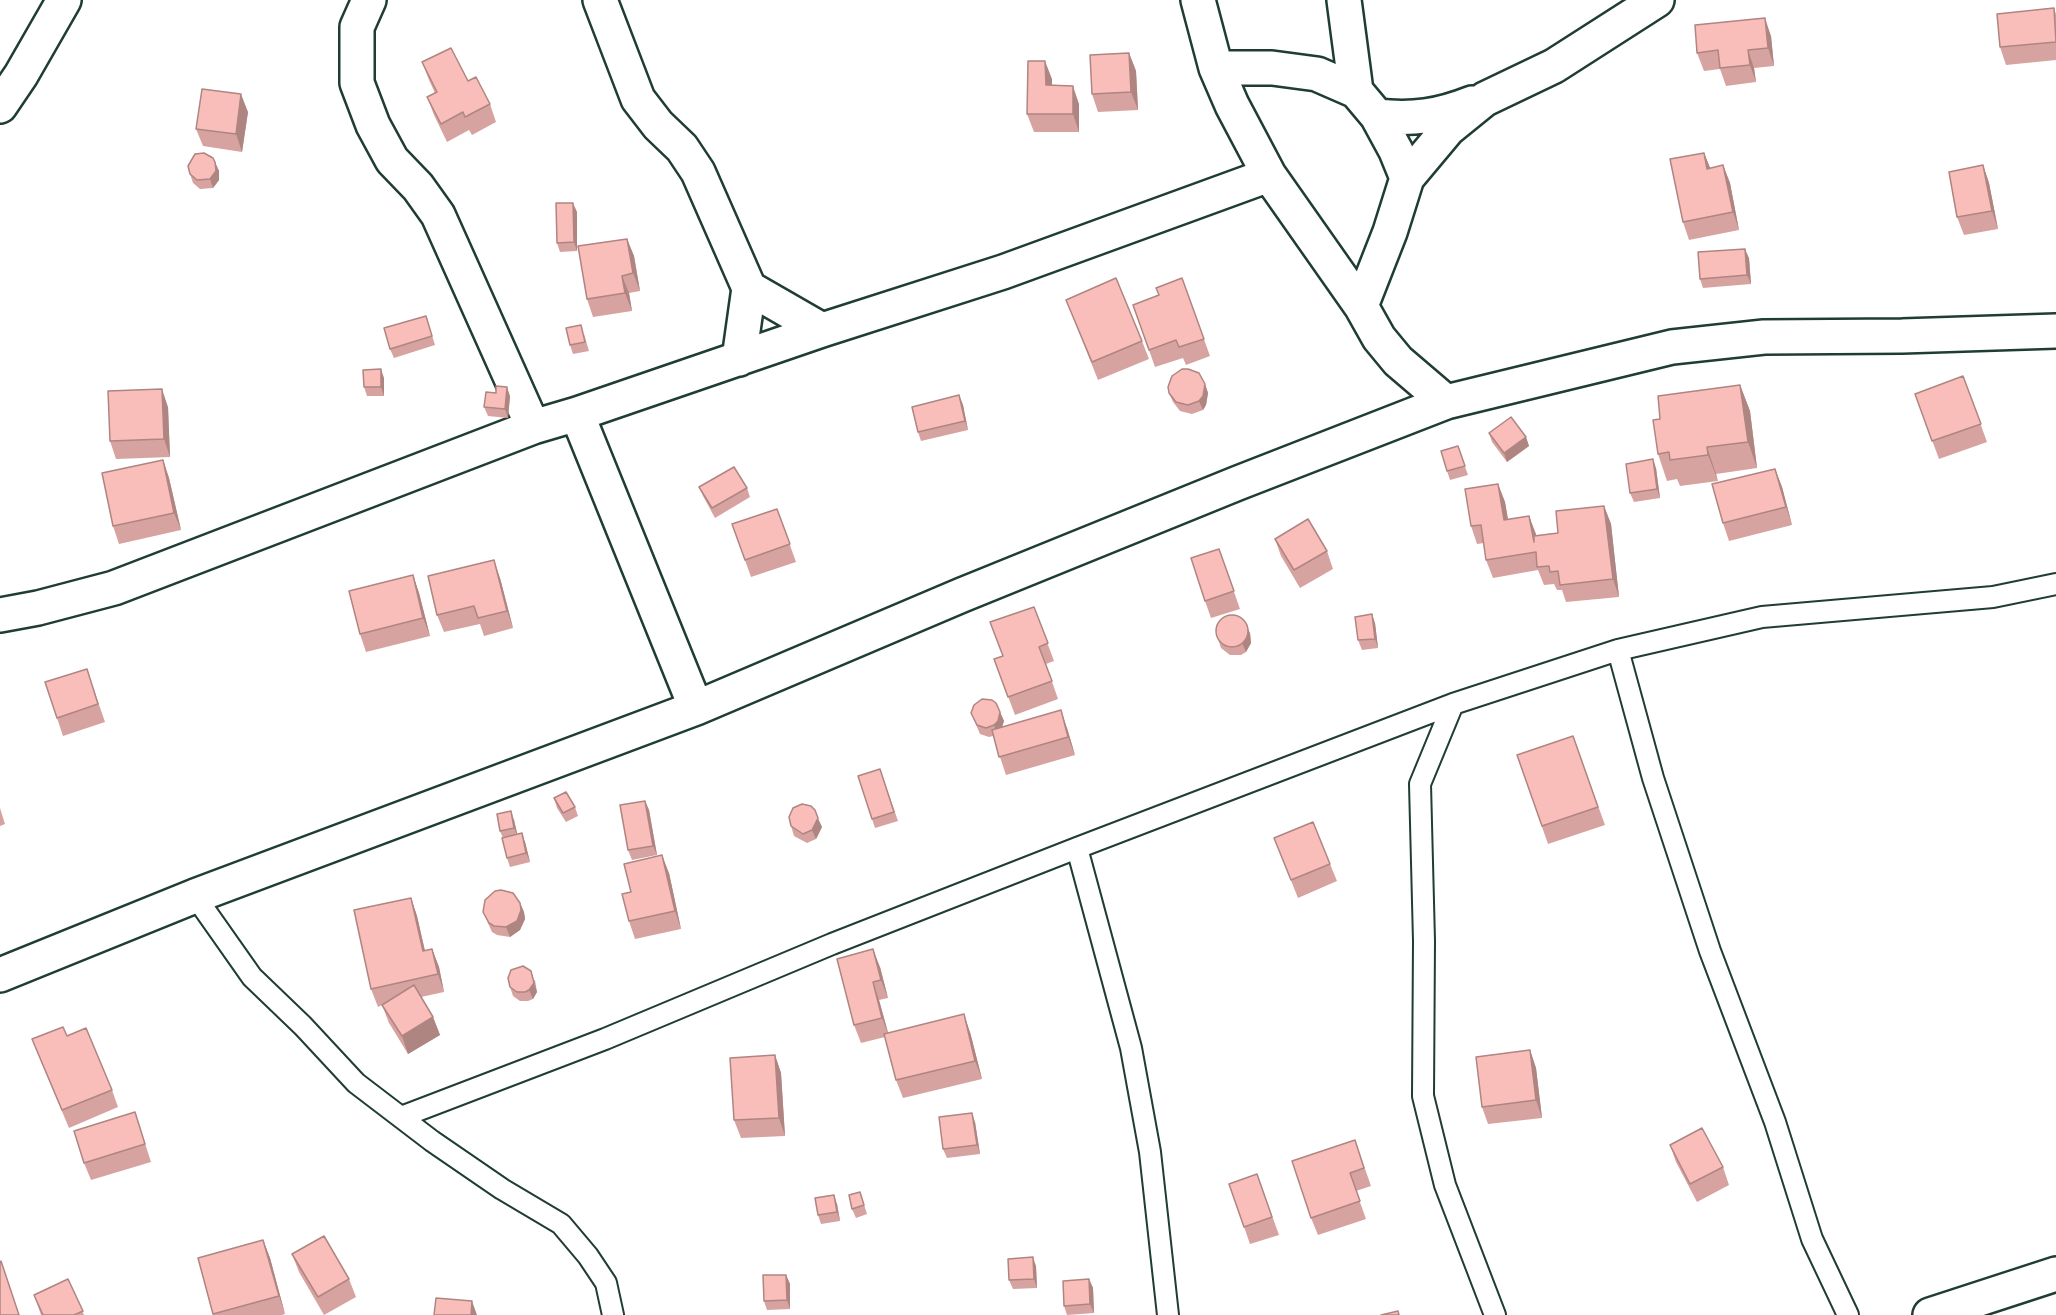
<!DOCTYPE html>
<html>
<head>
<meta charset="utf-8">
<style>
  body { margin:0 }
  canvas { display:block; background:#fff }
</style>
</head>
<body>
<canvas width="2056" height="1315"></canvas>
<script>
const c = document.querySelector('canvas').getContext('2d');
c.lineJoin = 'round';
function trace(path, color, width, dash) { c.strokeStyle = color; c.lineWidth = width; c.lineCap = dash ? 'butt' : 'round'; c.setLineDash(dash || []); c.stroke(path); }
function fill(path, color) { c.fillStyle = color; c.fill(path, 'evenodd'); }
const service = new Path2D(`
  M1618 650 1653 778 1710 951 1775 1122 1812 1239 1848 1315
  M1453 704 1420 784 1424 941 1423 1096 1445 1185 1495 1315
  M1077 848 1131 1048 1150 1152 1168 1315
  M195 896 252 977 303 1026 356 1083 432 1141 502 1189 561 1224 588 1256 606 1283 613 1315
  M401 1117 605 1039 832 944 1077 848 1453 704 1618 650 1762 617 1993 597 2056 584`);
const minor = new Path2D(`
  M369 0 357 27V83L373 125 392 160 418 187 438 215 533 427
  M600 0 638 99 658 125 682 148 698 172 749 288 739 359
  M1198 0 1216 68 1232 105 1269 175 1361 306 1379 338 1398 361 1446 402
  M1344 0 1356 91
  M1216 68H1272L1317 74 1356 91 1377 116 1396 151 1407 178
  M0 106 21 75 64 0
  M1377 116C1413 120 1439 116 1472 103
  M749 288 822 330
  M1361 306 1390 232 1407 178 1448 129 1485 99 1554 66 1657 0
  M577 414 696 708
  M0 615 38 608 114 588 533 427 577 414 822 330 1003 272 1269 175
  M0 975 195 896 696 708 962 595 1238 483 1446 402 1672 347 1764 337 1902 336 2056 331
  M1930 1315 2056 1274`);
const wall = new Path2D(`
  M2054 8 2056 14V60L2006 65 2000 47Z
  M1771 36 1774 66 1754 68 1756 82 1726 86 1720 69 1704 71 1697 53Z
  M1129 53 1136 71 1138 110 1098 112 1092 94Z
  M422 62 468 81 490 104 496 122 472 135 469 130 447 142 434 115 427 97 435 93 429 80Z
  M1052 79V85L1079 104V132H1034L1027 114Z
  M248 112 242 152 203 146 196 129Z
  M1704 153 1710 168 1723 165 1730 183 1739 230 1689 240 1683 222Z
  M215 162 219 171V180L213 188 200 189 193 183 190 174Z
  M1983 165 1989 183 1998 229 1964 235 1957 217Z
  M577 212V251L560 252 557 243Z
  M627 239 634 256 640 291 629 293 632 311 593 317 587 299Z
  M1749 258 1751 284 1703 288 1700 279Z
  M1182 278 1210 356 1186 365 1183 358 1155 367 1133 305 1159 295Z
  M1066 300 1142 341 1149 359 1098 380Z
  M426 316 435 345 394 358 390 349Z
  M584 334 589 351 573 354 570 345Z
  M1963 376 1987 442 1939 459 1915 394Z
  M384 378V396H367L364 387Z
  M1205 384 1208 393 1206 405 1203 410 1192 414 1180 411 1173 402 1169 393Z
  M1740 385 1750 411 1757 468 1716 474 1718 481 1680 486 1677 479 1667 481 1658 454Z
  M959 395 963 405 968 430 921 441 918 432Z
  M510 396 508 418 488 416 484 407Z
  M168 407 170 457 116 459 110 441Z
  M1489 433 1526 437 1529 446 1507 462 1492 442Z
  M1458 446 1468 475 1450 480 1447 471Z
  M163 460 169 478 181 530 119 544 113 526Z
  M1656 468 1660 498 1634 502 1630 493Z
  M1775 469 1782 487 1792 525 1729 541 1723 523Z
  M1498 484 1505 502 1508 519 1529 516 1536 536 1558 533 1604 506 1611 524 1619 597 1566 602 1562 590H1557L1554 584 1544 585 1538 570 1493 578 1486 560 1484 543 1477 544 1471 526Z
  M699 487 747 488 750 497 715 518 703 496Z
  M777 509 796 562 751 577 732 524Z
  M1275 539 1327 551 1333 569 1300 588 1281 556Z
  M1219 549 1240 609 1211 618 1205 601Z
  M413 575 419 593 430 636 366 652 360 634Z
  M500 578 513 628 484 636 480 624 444 632 437 615Z
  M1034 607 1054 661 1046 664 1058 699 1015 715 994 659 1003 656Z
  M1375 623 1378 648 1362 650 1358 640Z
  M1250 633 1251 643 1246 652 1241 655H1230L1221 648 1218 639Z
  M93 687 105 722 63 736 57 718Z
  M1000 712 1004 721 1002 727 1067 728 1075 755 1006 775 993 736 989 737 980 734 971 713Z
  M1573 736 1605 825 1548 844 1517 755Z
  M880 769 898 821 875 828 872 819Z
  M554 798 575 807 578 816 566 822 557 808Z
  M645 801 649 810 657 855 632 860 628 850Z
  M0 808 5 824 0 826Z
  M514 820 517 834 525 842 530 862 510 867 507 858 503 838 500 831Z
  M791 826 822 827 816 839 807 843 794 836Z
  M1274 838 1330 864 1337 881 1298 898Z
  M669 873 681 929 635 939 629 921 631 892Z
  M411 898 417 916 425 951 432 949 439 967 444 992 421 997 433 1017 440 1035 408 1054 389 1023 382 1005 378 1007 371 989Z
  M520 903 524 912 525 919 520 930 510 937 497 935 492 932 483 912Z
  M880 967 888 998 879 1000 888 1033 970 1032 982 1079 903 1098 896 1080 885 1037 861 1043 854 1025Z
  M535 980 537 992 533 999 528 1001H520L513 996 510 987Z
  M67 1036 112 1090 118 1107 69 1128 39 1057 32 1039Z
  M1530 1050 1536 1068 1542 1118 1488 1124 1482 1107Z
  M775 1055 781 1073 785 1136 741 1138 734 1120Z
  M135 1112 151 1162 91 1180 84 1163Z
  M975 1122 980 1154 947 1158 943 1149Z
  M1355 1140 1371 1186 1356 1191 1366 1219 1318 1235 1311 1218Z
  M1670 1145 1723 1167 1729 1185 1697 1202 1676 1162Z
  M1257 1174 1279 1235 1250 1244 1229 1184Z
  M860 1192 867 1214 856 1218 852 1209Z
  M837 1204 840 1221 821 1224 818 1215Z
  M263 1240 270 1258 285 1314 282 1315H213L198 1258Z
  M292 1254 349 1279 356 1297 324 1315 299 1272Z
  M1036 1266 1037 1288 1013 1289 1009 1280Z
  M786 1275 790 1284V1309L767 1310 764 1301Z
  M68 1279 84 1315H41L34 1295Z
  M1089 1279 1093 1288 1094 1313 1067 1315 1064 1306Z`);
const shadedWall = new Path2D(`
  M1765 18 1771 36 1774 66 1768 48Z
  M1748 50 1754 68 1756 82 1750 65Z
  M1129 53 1136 71 1138 110 1131 92Z
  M1045 61 1052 79V103L1046 85Z
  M1073 86 1079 104V132L1073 114Z
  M241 94 248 112 242 152 236 134Z
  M1704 153 1711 170 1707 169Z
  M215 162 219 171V180L213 188 210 179Z
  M1723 165 1730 183 1739 230 1733 212Z
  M1983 165 1989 183 1998 229 1992 211Z
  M573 203 577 212V251L574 242Z
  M627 239 634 256 640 291 633 273Z
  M1745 249 1749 258 1751 284 1747 275Z
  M622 276 629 293 632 311 625 293Z
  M381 369 384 378V396L381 387Z
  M1205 384 1208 393 1206 405 1203 410 1199 401Z
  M1740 385 1750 411 1757 468 1748 442Z
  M507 387 510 396 508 418 505 409Z
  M162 389 168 407 170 457 164 439Z
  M959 395 963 405 968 430 965 421Z
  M1526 437 1529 446 1507 462 1504 453Z
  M1707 447 1716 474 1718 481 1708 455Z
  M1653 459 1656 468 1660 498 1657 489Z
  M163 460 169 478 181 530 174 513Z
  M1775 469 1782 487 1792 525 1786 507Z
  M1498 484 1505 502 1511 538 1504 520Z
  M1604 506 1611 524 1619 597 1613 579Z
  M1529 516 1536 534 1540 560 1534 542Z
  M494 560 500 578 513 628 507 611Z
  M413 575 419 593 430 636 423 618Z
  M1372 614 1375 623 1378 648 1375 639Z
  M1246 624 1250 633 1251 643 1246 652 1242 643Z
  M1061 710 1067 728 1075 755 1068 737Z
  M1000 712 1004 721 1001 730 997 734 994 725Z
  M645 801 649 810 657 855 653 846Z
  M511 811 514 820 518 837 514 828Z
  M818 818 822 827 816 839 812 830Z
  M522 833 525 842 530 862 526 853Z
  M662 855 669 873 681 929 675 911Z
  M411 898 417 916 429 969 423 951Z
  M520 903 524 912 525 919 520 930 510 937 506 927Z
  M432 949 439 967 444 992 438 974Z
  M873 949 880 967 888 998 881 980Z
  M531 971 537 992 533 999 529 990Z
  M873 982 879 1000 889 1036 882 1018Z
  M964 1014 970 1032 982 1079 975 1061Z
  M433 1017 440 1035 408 1054 402 1036Z
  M1530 1050 1536 1068 1542 1118 1536 1100Z
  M775 1055 781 1073 785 1136 779 1118Z
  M972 1113 975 1122 980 1154 977 1145Z
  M834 1195 837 1204 840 1221 837 1212Z
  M263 1240 270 1258 285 1314 279 1296Z
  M1033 1257 1036 1266 1037 1288 1034 1279Z
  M786 1275 790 1284V1309L787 1300Z
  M1089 1279 1093 1288 1094 1313 1090 1304Z
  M472 1301 477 1315H471Z`);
const building = new Path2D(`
  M2054 8 2056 42 2000 47 1997 14Z
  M1765 18 1768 48 1748 50 1750 65 1720 68 1718 50 1697 53 1695 25Z
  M451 48 468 81 476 77 490 104 465 117 463 112 441 124 427 97 437 92 422 62Z
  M1129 53 1131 92 1092 94 1090 55Z
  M1028 61H1045L1046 85 1073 86V114H1027Z
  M202 89 241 94 236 134 196 129Z
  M204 153 213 158 215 162 216 171 210 179 197 180 190 174 188 166 195 154Z
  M1704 153 1707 169 1723 165 1733 212 1683 222 1670 159Z
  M1983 165 1992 211 1957 217 1949 172Z
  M556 203H573L574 242 557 243Z
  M627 239 633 273 622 276 625 293 587 299 578 246Z
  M1745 249 1747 275 1700 279 1698 252Z
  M1116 278 1142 341 1092 362 1066 300Z
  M1182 278 1204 339 1179 347 1176 340 1149 350 1133 305 1159 295 1156 288Z
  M426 316 432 336 390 349 384 328Z
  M581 325 585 342 570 345 566 328Z
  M381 369V387H364L363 370Z
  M1182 369H1188L1199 373 1205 384 1203 396 1199 401 1188 405 1176 402 1169 393 1168 387 1172 376Z
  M1963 376 1981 424 1932 441 1915 394Z
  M1740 385 1748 442 1707 447 1708 455 1670 460 1669 452 1658 454 1653 420 1660 419 1658 396Z
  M496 386 507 387 505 409 484 407 486 392 496 393Z
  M162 389 164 439 110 441 108 391Z
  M959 395 965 421 918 432 912 407Z
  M1511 417 1526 437 1504 453 1489 433Z
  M1458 446 1465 466 1447 471 1441 451Z
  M1653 459 1657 489 1630 493 1626 464Z
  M163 460 174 513 113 526 102 473Z
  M734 467 747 488 712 508 699 487Z
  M1775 469 1786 507 1723 523 1712 484Z
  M1498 484 1504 520 1529 516 1534 542V536L1558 533 1556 511 1604 506 1613 579 1560 585 1558 571 1550 572 1549 566 1537 567 1536 552 1486 560 1481 525 1471 526 1465 489Z
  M777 509 790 544 745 560 732 524Z
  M1308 519 1327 551 1294 570 1275 539Z
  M1219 549 1234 591 1205 601 1191 558Z
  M494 560 507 611 478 618 474 606 437 615 428 576Z
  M413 575 423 618 360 634 349 591Z
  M1034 607 1048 643 1039 647 1052 681 1008 697 994 659 1003 656 990 622Z
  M1372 614 1375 639 1358 640 1355 617Z
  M1216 631a16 16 0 1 1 32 0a16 16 0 1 1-32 0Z
  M87 669 98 704 57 718 45 682Z
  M982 699 992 700 996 703 1000 712 998 721 994 725 986 728 977 725 971 713 974 705Z
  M1061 710 1068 737 999 757 992 730Z
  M1573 736 1598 807 1542 826 1517 755Z
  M880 769 894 812 872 819 858 776Z
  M566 792 575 807 563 813 554 798Z
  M645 801 653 846 628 850 620 805Z
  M802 804 811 806 815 810 818 818 812 830 803 834 791 826 789 817 793 808Z
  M511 811 514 828 500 831 497 814Z
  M1313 822 1330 864 1291 880 1274 838Z
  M522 833 526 853 507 858 502 838Z
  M662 855 675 911 629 921 622 894 631 892 624 864Z
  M501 890 513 893 520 903 521 910 517 921 506 927 494 926 489 923 483 912 485 900 495 891Z
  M411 898 423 951 432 949 438 974 371 989 354 910Z
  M873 949 881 980 873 982 882 1018 854 1025 837 959Z
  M523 966 531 971 534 983 529 990 525 992H517L510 987 508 978 511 970Z
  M414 985 433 1017 402 1036 382 1005Z
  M964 1014 975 1061 896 1080 884 1034Z
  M63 1027 67 1036 86 1028 112 1090 62 1110 32 1039Z
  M1530 1050 1536 1100 1482 1107 1476 1057Z
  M775 1055 779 1118 734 1120 730 1058Z
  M135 1112 145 1144 84 1163 74 1131Z
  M972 1113 977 1145 943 1149 939 1117Z
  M1702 1128 1723 1167 1690 1184 1670 1145Z
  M1355 1140 1364 1168 1350 1173 1360 1201 1311 1218 1292 1161Z
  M1257 1174 1272 1217 1244 1227 1229 1184Z
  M860 1192 864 1205 852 1209 849 1195Z
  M834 1195 837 1212 818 1215 815 1198Z
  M324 1236 349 1279 318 1297 292 1254Z
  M263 1240 279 1296 213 1314 198 1258Z
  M1033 1257 1034 1279 1009 1280 1008 1259Z
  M1 1261 19 1315H0V1262Z
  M763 1275H786L787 1300 764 1301Z
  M68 1279 83 1311 74 1315H43L34 1295Z
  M1089 1279 1090 1304 1064 1306 1063 1281Z
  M436 1298 472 1301 471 1315H434Z
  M1398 1311 1399 1315H1381Z`);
trace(service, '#1f3d34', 24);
trace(minor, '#1f3d34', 38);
trace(service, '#fff', 20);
trace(minor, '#fff', 33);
fill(wall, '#d7a3a0');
fill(shadedWall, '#af8582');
fill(building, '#fabeba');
trace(building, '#af8582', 1.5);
</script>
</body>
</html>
